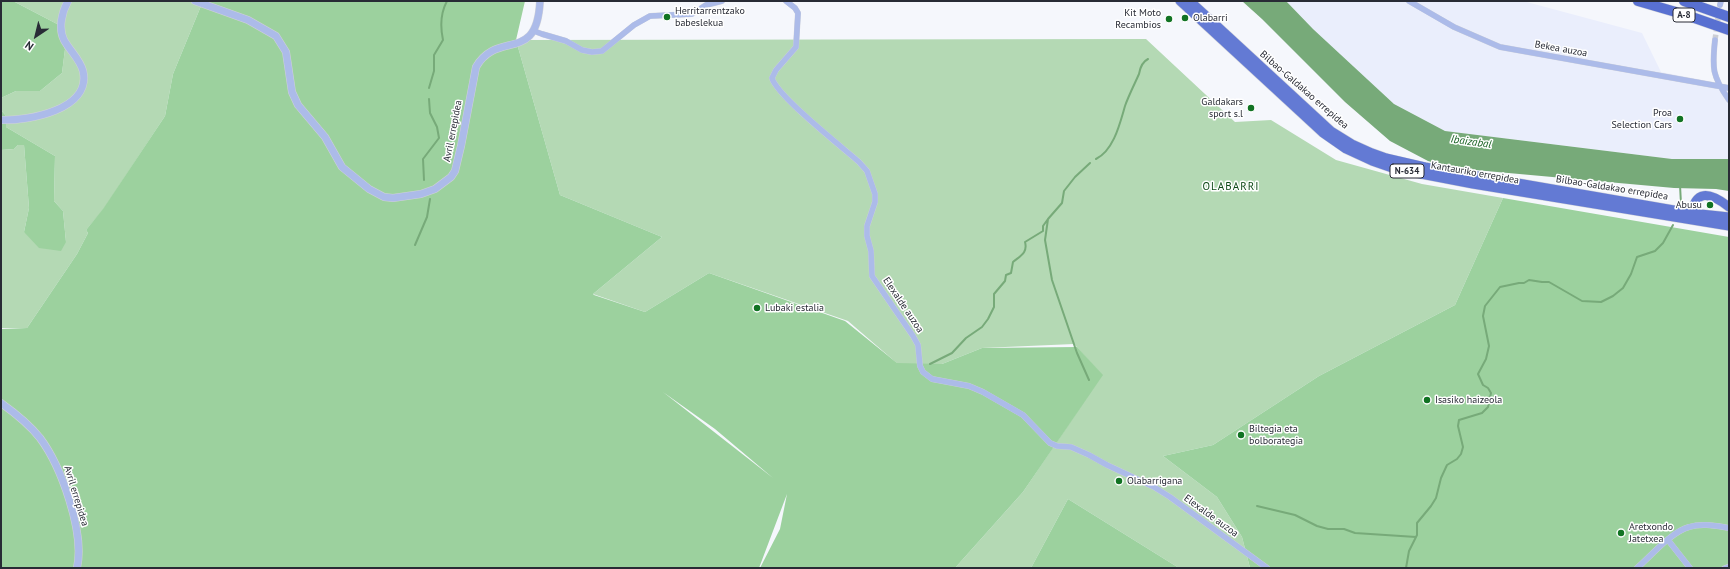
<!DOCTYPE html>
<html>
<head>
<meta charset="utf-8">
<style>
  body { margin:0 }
  #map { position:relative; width:1730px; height:569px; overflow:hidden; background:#f5f7fc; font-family:"PT Sans",sans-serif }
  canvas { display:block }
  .frame { position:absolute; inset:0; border:2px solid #282b35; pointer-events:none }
  .north { position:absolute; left:16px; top:16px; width:40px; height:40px; -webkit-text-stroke:3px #fff; paint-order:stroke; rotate:215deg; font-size:11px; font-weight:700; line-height:16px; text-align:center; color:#282b35 }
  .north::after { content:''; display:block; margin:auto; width:14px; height:18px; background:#282b35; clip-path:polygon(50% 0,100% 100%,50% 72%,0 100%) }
</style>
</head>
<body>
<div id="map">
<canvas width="1730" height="569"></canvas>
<div class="frame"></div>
<div class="north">N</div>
</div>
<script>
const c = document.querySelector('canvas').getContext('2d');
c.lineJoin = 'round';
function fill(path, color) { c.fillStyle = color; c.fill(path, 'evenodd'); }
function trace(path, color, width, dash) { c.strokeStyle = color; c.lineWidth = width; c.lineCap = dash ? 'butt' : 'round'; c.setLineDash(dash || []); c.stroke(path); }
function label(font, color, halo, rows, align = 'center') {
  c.font = font + ' "PT Sans",sans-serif'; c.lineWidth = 3; c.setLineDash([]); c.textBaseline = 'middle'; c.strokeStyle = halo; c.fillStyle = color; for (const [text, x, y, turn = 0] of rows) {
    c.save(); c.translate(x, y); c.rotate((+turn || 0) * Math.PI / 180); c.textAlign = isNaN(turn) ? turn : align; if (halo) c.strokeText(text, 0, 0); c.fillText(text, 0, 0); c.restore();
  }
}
const built = new Path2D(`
  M1286 1H1523L1642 33 1661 72 1729 85V159H1672L1445 131 1394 104 1313 29Z`);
const green = new Path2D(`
  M13 1H203L173 74 165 116 103 210 86 230 88 233 77 254 27 328H1V150L14 149 18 145H24L29 208 24 232 66 242 63 211 54 201 55 156 6 127V116L1 110V98L16 91H40L62 73 65 49 58 30 59 25Z
  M1146 39 1235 122 1271 120 1336 160 1422 184 1503 198 1455 305 1319 376 1213 445 1163 456 1217 497 1242 537 1250 568H1179L1068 499 1031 568H955L1023 492 1102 375 1074 344 982 348 942 364 899 365 848 321 709 273 645 312 593 294 662 237 560 195 516 40Z`);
const forest = new Path2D(`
  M1 1H13L59 25 58 30 65 49 62 73 40 91H16L1 98Z
  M203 1H525L516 40 560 195 662 237 593 294 594 295 645 312 709 273 845 321 897 363 942 364 982 348 1077 347 1103 375 1023 492 955 568H760L780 529 787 494 759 568H1V329L27 328 77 254 88 233 86 230 103 209 165 116 173 74ZM663 392 715 429 773 478Z
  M1 110 6 116V127L55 156 54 201 63 211 66 242 61 251 39 248 24 232 29 208 24 145H18L14 149 1 150Z
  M1503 198 1729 237V568H1250L1242 537 1217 497 1163 456 1213 445 1319 376 1455 305Z
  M1068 499 1179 568H1031Z`);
const water = new Path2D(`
  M1242 1H1286L1313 29 1394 104 1445 131 1672 159H1729V191L1716 189 1674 188 1453 168 1428 161 1390 141 1345 102 1262 19Z`);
const stream = new Path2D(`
  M429 88 434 71V55L443 40C440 26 440 14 447 1
  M1096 159C1114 150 1120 123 1125 106 1128 97 1135 83 1139 74 1140 68 1142 62 1148 59
  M424 180 423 159 439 138 437 127 430 113 429 99
  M1680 185 1681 204
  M1048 219 1045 240 1052 280 1077 353 1089 380
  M415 245 427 217 430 199
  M930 364 952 353 966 338 982 327 988 319 994 307V294L1005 281 1006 275 1011 273 1013 262C1020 256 1028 253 1025 242L1043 231V226L1048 219 1062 203 1064 191 1075 177 1090 163
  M1257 506 1295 515 1317 526 1328 529H1344L1355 533 1416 537
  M1406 568 1409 551 1417 535V523L1431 506 1436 498 1441 478 1447 465 1457 459 1461 454 1463 447 1458 426 1459 420 1482 413 1488 407 1491 393 1488 388 1483 385 1478 374 1486 359 1489 346 1483 316 1485 306 1500 287 1519 283H1524L1529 280 1542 282H1549L1582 301 1601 302 1613 296 1623 288 1631 274 1637 257 1655 251 1663 243 1673 225`);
const minorTunnel = new Path2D(`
  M1715 40 1719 11`);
const pedestrian = new Path2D(`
  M1724 568 1729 566`);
const minor = new Path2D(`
  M786 1 795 8 798 13 796 47 776 70 772 78C777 96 842 147 859 162L867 171 875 194V202L867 226V236L871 251 872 276 913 336 918 345 920 366 923 372 932 379 969 386 983 392 1023 415 1050 443 1057 446 1071 447 1089 455 1107 465 1154 487 1170 497 1267 568
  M1409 1 1454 27 1500 47 1729 88
  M1720 5 1721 1
  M534 31 542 34 566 41 582 50 592 52 602 51 634 25 650 16 692 14 706 5 722 1
  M1715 40C1712 68 1712 76 1729 100
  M1668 540 1690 568
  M1637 568C1651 556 1671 532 1689 527 1702 523 1716 526 1729 528`);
const tertiary = new Path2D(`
  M195 1 248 20 276 36 286 52 292 92 298 105 325 137 342 167 369 189 384 197 393 198 421 194 435 189 451 177 455 171 461 146 476 67C498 29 537 65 540 1
  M1 120C27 121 92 110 83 71 80 59 70 51 64 40 58 28 62 12 68 1
  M1 403C15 413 29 424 40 438 61 466 85 532 77 568`);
const trunk = new Path2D(`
  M1180 1 1323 133 1346 149 1372 161 1395 169 1473 184 1729 226
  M1190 1 1331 131 1352 144 1372 153 1386 158 1425 167 1691 213 1729 217
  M1691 218C1694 188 1710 192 1729 207`);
const motorway = new Path2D(`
  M1638 1 1686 15 1729 30
  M1684 1 1729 17`);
const markers = [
  [667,17,4,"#117323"],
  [1185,18,4,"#117323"],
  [1169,19,4,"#117323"],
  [1251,108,4,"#117323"],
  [1680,119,4,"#117323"],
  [1710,205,4,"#117323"],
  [757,308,4,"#117323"],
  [1427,400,4,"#117323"],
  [1241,435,4,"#117323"],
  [1119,481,4,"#117323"],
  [1621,533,4,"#117323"]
];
const shields = [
  [1684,15,22],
  [1407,171,34]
];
const shieldNames = [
  ["A-8",1684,15],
  ["N-634",1407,171]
];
const poiNames = [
  ["Herritarrentzako",675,11],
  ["babeslekua",675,23],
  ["Kit Moto",1161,13,"right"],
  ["Recambios",1161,25,"right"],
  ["Olabarri",1193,18],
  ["Galdakars",1243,102,"right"],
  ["sport s.l",1243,114,"right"],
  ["Proa",1672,113,"right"],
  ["Selection Cars",1672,125,"right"],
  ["Abusu",1702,205,"right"],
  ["Lubaki estalia",765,308],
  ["Isasiko haizeola",1435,400],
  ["Biltegia eta",1249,429],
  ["bolborategia",1249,441],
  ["Olabarrigana",1127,481],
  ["Aretxondo",1629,527],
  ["Jatetxea",1629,539]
];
const streetNames = [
  ["Bekea auzoa",1561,49,10],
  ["Bilbao-Galdakao errepidea",1304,90,41],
  ["Avril errepidea",453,131,-79],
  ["Kantauriko errepidea",1475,173,10],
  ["Bilbao-Galdakao errepidea",1612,188,9],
  ["Elexalde auzoa",903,305,56],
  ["Avril errepidea",76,496,73],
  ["Elexalde auzoa",1211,516,36]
];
const waterNames = [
  ["Ibaizabal",1471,142,8]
];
const neighbourhoodNames = [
  ["OLABARRI",1231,187]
];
fill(built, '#eaeefc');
fill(green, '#b4d9b4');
fill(forest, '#9cd19e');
fill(water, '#77aa79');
trace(stream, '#77aa79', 2);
trace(minorTunnel, '#ccced4', 5.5, [5.5, 3]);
trace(pedestrian, '#d0d2d8', 5);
trace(minor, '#d0d2d8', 6);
trace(tertiary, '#d0d2d8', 8);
trace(trunk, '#d0d2d8', 10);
trace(motorway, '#d0d2d8', 11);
trace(pedestrian, '#acbbe9', 4);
trace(minor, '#acbbe9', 5.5);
trace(tertiary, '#acbbe9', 7);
trace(trunk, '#637ad4', 9);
trace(motorway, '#5870d1', 10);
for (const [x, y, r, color] of markers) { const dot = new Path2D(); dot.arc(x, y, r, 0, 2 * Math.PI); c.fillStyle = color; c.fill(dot); trace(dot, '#fff', 1.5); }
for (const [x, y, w] of shields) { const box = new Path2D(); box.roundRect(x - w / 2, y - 7, w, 14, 3); c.fillStyle = '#fff'; c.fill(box); trace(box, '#282b35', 1); }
label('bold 9px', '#282b35', null, shieldNames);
label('10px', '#282b35', '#fff', poiNames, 'left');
label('10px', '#282b35', '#fff', streetNames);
label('italic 11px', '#196223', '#fff', waterNames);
c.letterSpacing = '1px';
label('11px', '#0d4916', '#fff', neighbourhoodNames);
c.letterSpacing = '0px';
</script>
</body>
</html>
